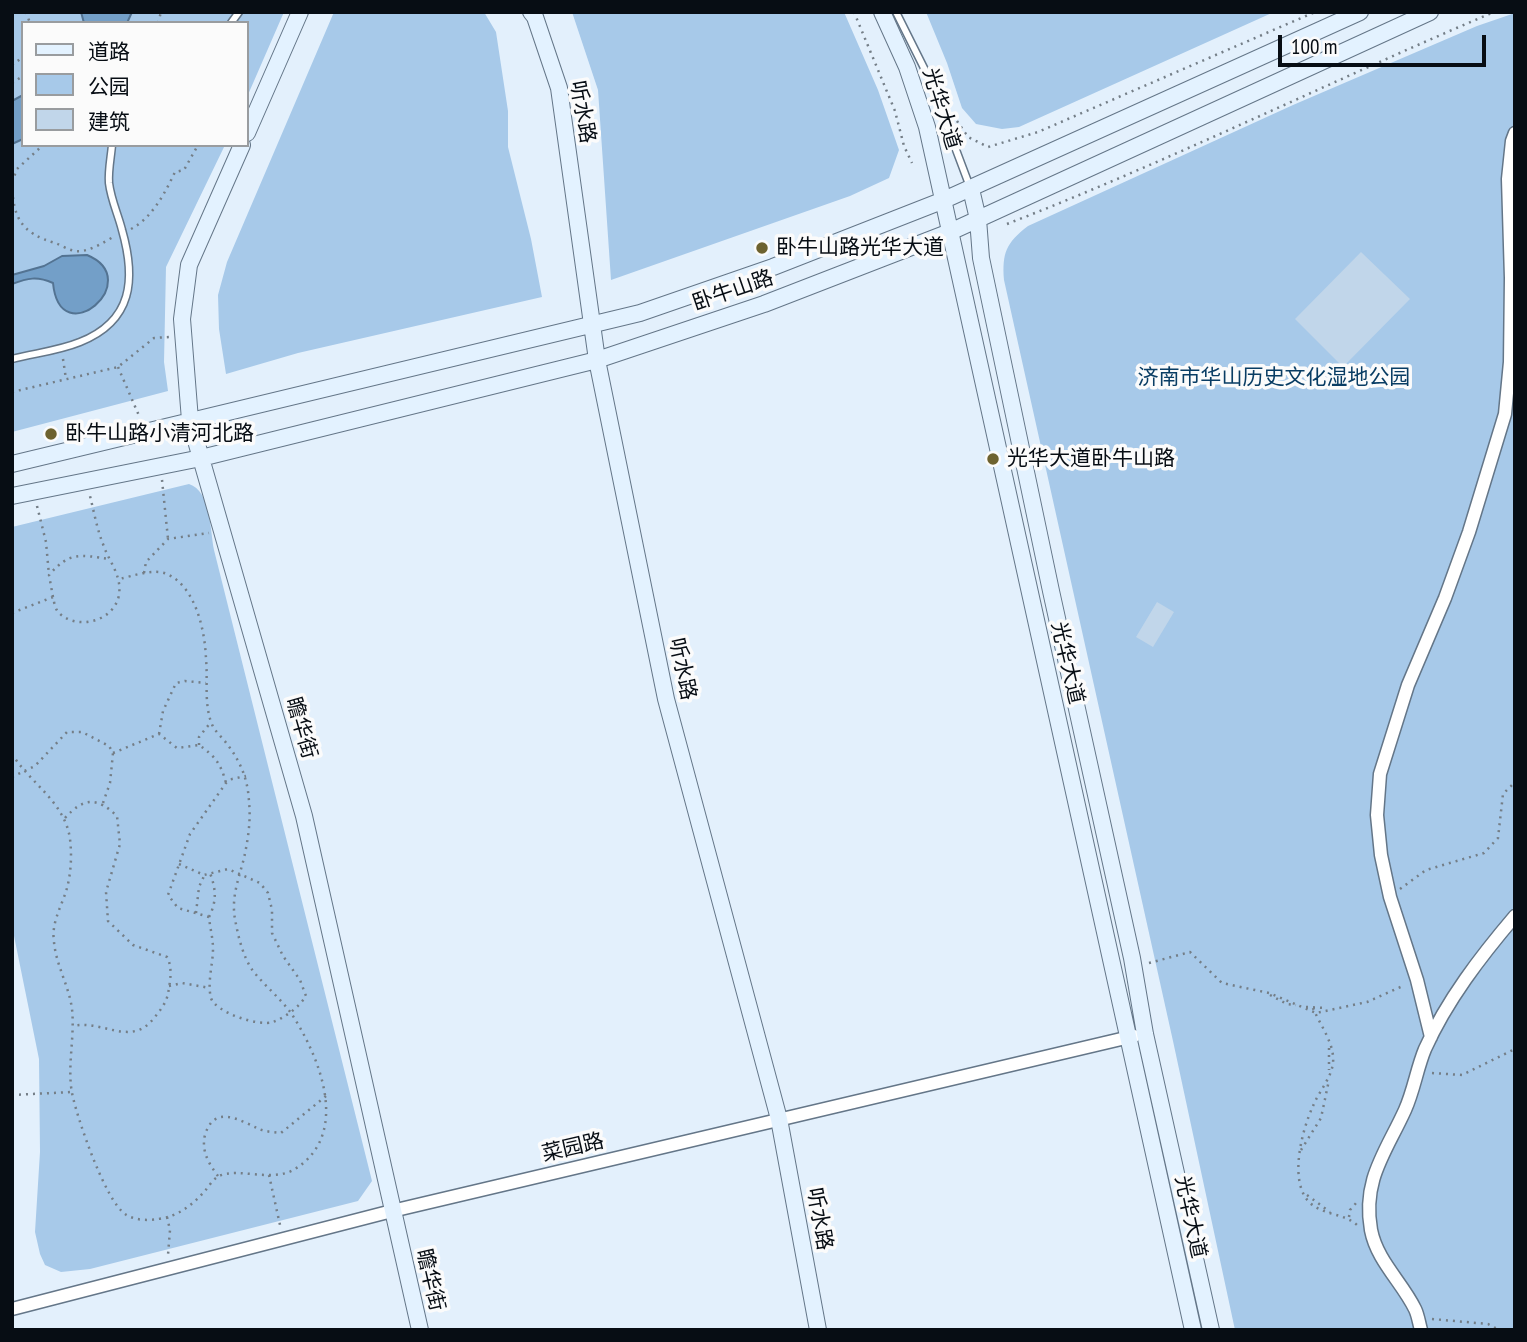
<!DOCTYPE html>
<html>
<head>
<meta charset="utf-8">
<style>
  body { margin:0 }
  #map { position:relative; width:1527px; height:1342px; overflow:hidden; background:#e3f0fc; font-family:"PT Sans Narrow","Noto Sans SC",sans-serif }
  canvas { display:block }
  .frame { position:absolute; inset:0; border:14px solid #070d14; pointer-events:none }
  .legend { position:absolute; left:21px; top:21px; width:228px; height:126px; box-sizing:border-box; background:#fbfbfb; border:2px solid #999c9f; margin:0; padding:9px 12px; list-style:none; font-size:21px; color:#070d14 }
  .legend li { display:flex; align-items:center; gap:14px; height:35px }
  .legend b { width:35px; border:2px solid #999c9f }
  .scale { position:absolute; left:1278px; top:35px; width:208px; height:32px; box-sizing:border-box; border:4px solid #070d14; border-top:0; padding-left:9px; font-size:21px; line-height:24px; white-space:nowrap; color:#070d14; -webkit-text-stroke:5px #fbfbfb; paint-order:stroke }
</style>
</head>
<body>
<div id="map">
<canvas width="1527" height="1342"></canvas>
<div class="frame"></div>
<ul class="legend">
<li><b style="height:9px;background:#e3f2ff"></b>道路</li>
<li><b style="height:19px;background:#a7c9e9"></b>公园</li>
<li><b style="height:19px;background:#c1d6ea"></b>建筑</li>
</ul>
<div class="scale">100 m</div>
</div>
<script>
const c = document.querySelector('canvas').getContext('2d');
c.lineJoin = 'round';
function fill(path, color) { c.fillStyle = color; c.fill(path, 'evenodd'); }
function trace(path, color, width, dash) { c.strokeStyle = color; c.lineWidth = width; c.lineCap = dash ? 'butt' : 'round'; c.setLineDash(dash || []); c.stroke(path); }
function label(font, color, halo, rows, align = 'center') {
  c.font = font + ' "PT Sans Narrow","Noto Sans SC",sans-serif'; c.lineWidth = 7; c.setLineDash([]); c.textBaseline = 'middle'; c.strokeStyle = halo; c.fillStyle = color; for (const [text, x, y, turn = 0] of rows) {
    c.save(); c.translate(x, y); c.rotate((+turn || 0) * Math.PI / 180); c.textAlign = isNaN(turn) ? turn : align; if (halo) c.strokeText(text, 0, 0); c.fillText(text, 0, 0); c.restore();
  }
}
const green = new Path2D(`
  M12 12H284L247 97V23H23V145H225L166 267 164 362 168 391 12 432Z
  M334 12H484L496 32 508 111V147L531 239 542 297 298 353 226 374 219 329 218 295 227 262Z
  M572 12H844L878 90 899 150 889 178 850 196 611 280 598 90Z
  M926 12H1274L1019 127 1002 129 976 124 962 108 947 63Z
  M1515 13V1330H1235L1173 1041 1004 280C1002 253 1006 243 1028 226L1293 105 1477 26Z
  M189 484C211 491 210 530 214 550L372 1181 358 1201 90 1269 61 1272 45 1265 40 1254 35 1232 40 1152 39 1059 12 926V527Z`);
const water = new Path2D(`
  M81 12H132L127 23H84Z
  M23 95V139L12 144V101Z
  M87 255C147 280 60 355 53 283 37 276 28 278 12 284V275L44 266 62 256Z`);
const building = new Path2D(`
  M1361 252 1410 299 1343 367 1295 319Z
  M1157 602 1174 612 1153 647 1136 637Z`);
const path = new Path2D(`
  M26 12 30 23
  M854 12 895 111 904 146 912 163
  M158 23 161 12
  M12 65 23 57
  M12 83 23 76
  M957 121 968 137 988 147 1038 132 1315 12
  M12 182 17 169 43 145
  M12 183C13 218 21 233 55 243 61 245 68 250 75 251 88 253 104 242 115 236
  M1007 224C1172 160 1331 81 1494 12
  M131 229C152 218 165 193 175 172L184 170 198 145
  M63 359 66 379
  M118 367 140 418
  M12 392 118 367 154 338 169 337
  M162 480 168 539
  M37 506 46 542 49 575
  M144 573 146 562 168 539 209 533
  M53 597 49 575C70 551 80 555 110 559
  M12 613 53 597C54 602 55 608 58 612 76 631 114 622 119 595 122 575 109 562 103 544 97 529 94 512 90 496
  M159 734 163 711 176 683 185 681 206 683
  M199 745V737L211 722
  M113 753 159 734 177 748 199 745C215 756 221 764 226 783
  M12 754C30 783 65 802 70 839 72 855 71 873 67 888 62 906 51 922 54 942 56 965 69 986 72 1009 75 1037 67 1066 72 1093 77 1118 105 1200 125 1214 133 1220 148 1221 158 1219 179 1216 192 1205 205 1191 209 1186 214 1178 219 1176 238 1167 273 1183 295 1169 351 1134 320 1057 291 1013 280 998 265 986 253 971 243 957 238 936 235 919 231 897 239 878 244 858 248 840 251 820 249 802 248 780 241 762 227 744 222 737 214 731 211 722 204 701 208 681 206 659 205 631 196 587 167 574 154 568 133 576 119 579
  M12 777 35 766 67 732H82L109 746 113 753 110 783 103 803
  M65 818C84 797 97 797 117 816L120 844 106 892 108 921 133 945 167 957C173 968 170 982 168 994 166 1003 160 1011 154 1018 131 1048 102 1019 73 1026
  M179 864 204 875 228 869 260 883 268 893 272 910V933L283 956 300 980 306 996C299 1007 286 1017 273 1022 259 1027 215 1012 211 998 207 983 213 964 213 949 213 938 210 928 209 917L178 908 168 895 190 834 226 783 232 779 246 776
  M1400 889 1426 870 1484 853 1498 838 1503 794 1515 782
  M196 913 199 887 204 876
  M209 917C217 901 216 889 210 873
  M1149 963 1190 952 1222 983 1269 993 1316 1013 1367 1002 1405 985
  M169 986 182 983 210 988
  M1270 995 1287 1004 1296 1005
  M1306 1007 1327 1008
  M1313 1008C1320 1025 1335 1044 1333 1063 1331 1079 1319 1091 1313 1106 1302 1130 1288 1182 1310 1203 1325 1216 1344 1213 1357 1225
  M1329 1048V1070
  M1432 1073 1462 1075 1515 1049
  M12 1095 72 1092
  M1301 1150 1321 1118 1329 1080
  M269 1175 280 1225
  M218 1176C209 1164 201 1151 205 1135 214 1104 240 1120 259 1129 266 1132 274 1132 281 1133L326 1096
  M1307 1195 1330 1212
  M167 1217 170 1230 168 1255
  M1349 1217 1350 1210 1357 1202
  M1432 1319 1488 1324 1499 1330`);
const lane = new Path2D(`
  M896 12 929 78 970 187
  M231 23 239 12
  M12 359C35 353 58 351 80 342 133 321 136 279 122 230 118 214 111 200 109 183 108 171 111 157 112 145`);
const street = new Path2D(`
  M1431 1037 1417 980 1390 897 1381 855 1377 815 1380 774 1408 685 1445 598 1469 532 1505 414 1510 362 1511 278 1508 179 1512 141 1515 133
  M12 1309 392 1211 1134 1036
  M1421 1330C1419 1323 1418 1315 1415 1309 1402 1282 1377 1261 1371 1230 1362 1180 1386 1152 1405 1110 1414 1090 1417 1068 1425 1049 1447 1000 1481 956 1515 916`);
const secondary = new Path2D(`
  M531 12 535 17 559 88 597 360 666 699 779 1119 818 1330
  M882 12 907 67 927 127 1193 1330
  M247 133 300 12
  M242 145 189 265 182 319 190 420 304 816 420 1330
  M971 189 978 219 981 258 1051 591 1132 958 1145 1034 1211 1330
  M12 464 640 313 773 267 944 200 1360 12
  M12 496 201 458 597 360 764 304 950 232 1430 12`);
const markers = [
  [762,248,7,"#6d622f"],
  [51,434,7,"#6d622f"],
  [993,459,7,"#6d622f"]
];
const streetNames = [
  ["光华大道",941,109,73],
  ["听水路",582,112,80],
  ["卧牛山路",733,291,-19],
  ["光华大道",1067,663,77],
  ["听水路",682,669,78],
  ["瞻华街",301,728,74],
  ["菜园路",573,1148,-13],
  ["光华大道",1190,1217,78],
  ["听水路",819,1219,80],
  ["瞻华街",430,1280,77]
];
const poiNames = [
  ["卧牛山路光华大道",776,248],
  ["卧牛山路小清河北路",65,434],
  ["光华大道卧牛山路",1007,459]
];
const parkNames = [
  ["济南市华山历史文化湿地公园",1274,378]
];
fill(green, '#a7c9e9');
fill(water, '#739fc8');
trace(water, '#537392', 2);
fill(building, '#c1d6ea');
trace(lane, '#647688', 9);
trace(street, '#647688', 15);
trace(secondary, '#647688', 18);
trace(path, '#747e87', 2.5, [2, 5]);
trace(lane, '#fff', 6);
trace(street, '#fff', 12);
trace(secondary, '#e3f2ff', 16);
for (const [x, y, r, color] of markers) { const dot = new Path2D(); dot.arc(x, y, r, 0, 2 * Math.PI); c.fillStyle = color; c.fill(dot); trace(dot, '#fbfbfb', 2.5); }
label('21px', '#070d14', '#fbfbfb', streetNames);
label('21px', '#070d14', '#fbfbfb', poiNames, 'left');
label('21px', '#093d64', '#fbfbfb', parkNames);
</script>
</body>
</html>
